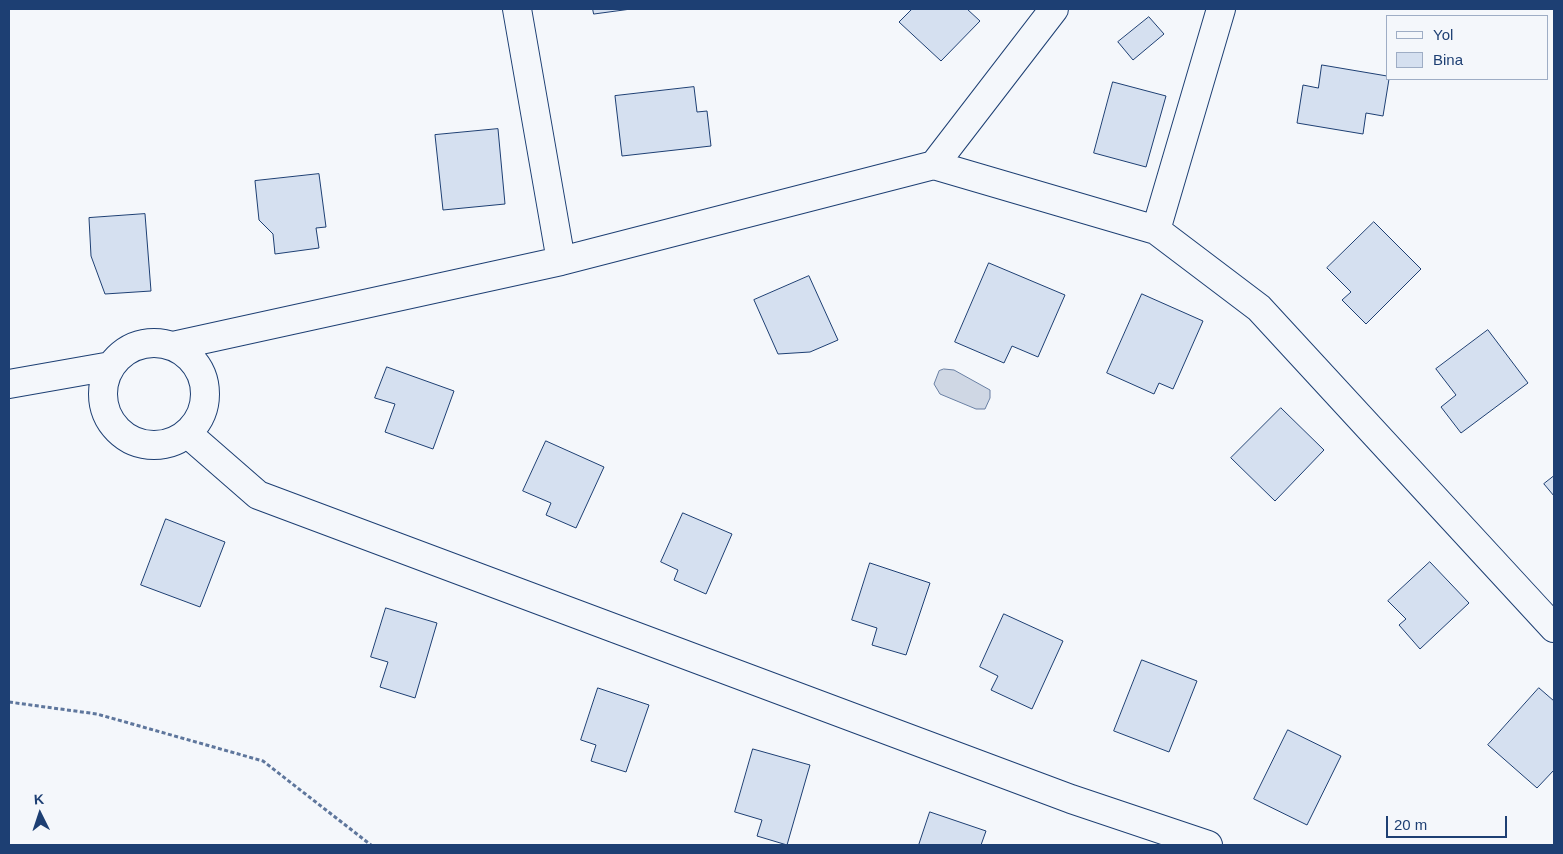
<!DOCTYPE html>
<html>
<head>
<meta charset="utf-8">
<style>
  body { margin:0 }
  #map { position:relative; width:1563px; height:854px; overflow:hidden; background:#f4f7fb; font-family:Helvetica,sans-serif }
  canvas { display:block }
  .frame { position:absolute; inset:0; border:10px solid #1d3f73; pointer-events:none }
  .legend { position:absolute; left:1386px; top:15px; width:162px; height:65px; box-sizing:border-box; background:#f4f7fb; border:1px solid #9eadc5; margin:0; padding:6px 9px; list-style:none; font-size:15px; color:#1d3f73 }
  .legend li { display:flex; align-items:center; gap:10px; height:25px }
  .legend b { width:25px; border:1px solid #9eadc5 }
  .north { position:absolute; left:15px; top:789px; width:50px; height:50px; -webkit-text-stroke:4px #f4f7fb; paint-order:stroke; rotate:356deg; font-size:14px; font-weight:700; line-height:20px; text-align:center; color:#1d3f73 }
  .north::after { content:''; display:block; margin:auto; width:18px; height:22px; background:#1d3f73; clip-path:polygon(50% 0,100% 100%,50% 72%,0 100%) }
  .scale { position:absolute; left:1386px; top:816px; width:121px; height:22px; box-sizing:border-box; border:2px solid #1d3f73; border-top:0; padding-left:6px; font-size:15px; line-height:18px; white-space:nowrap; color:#1d3f73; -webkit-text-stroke:4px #f4f7fb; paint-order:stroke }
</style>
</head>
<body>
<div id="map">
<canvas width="1563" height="854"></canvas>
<div class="frame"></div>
<ul class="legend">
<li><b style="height:6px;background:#f4f7fb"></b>Yol</li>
<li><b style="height:14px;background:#d5e0f0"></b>Bina</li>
</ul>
<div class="north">K</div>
<div class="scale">20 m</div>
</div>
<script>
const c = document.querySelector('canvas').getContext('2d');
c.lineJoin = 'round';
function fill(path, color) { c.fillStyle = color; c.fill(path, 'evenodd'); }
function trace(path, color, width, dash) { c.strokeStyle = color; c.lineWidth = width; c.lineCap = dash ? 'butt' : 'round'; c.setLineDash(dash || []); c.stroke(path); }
const water = new Path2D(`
  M944 369 954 370 990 390V398L985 409H976L940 394 934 384 939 371Z`);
const building = new Path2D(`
  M593 9H631L594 14Z
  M909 9H967L980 21 941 61 899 22 911 10Z
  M1149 17 1164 34 1133 60 1118 42Z
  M1322 65 1387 76V79H1389L1383 116 1366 113 1363 134 1297 123 1303 85 1318 88Z
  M1113 82 1166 96 1146 167 1094 153Z
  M694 87 697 112 707 111 711 146 622 156 615 96Z
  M498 129 505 204 443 210 435 135Z
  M319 174 326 227 316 228 319 248 275 254 273 234 259 220 255 181Z
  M145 214 151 291 105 294 91 256 89 218Z
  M1374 222 1421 269 1366 324 1342 300 1351 292 1327 268Z
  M989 263 1065 295 1038 357 1012 346 1004 363 955 342Z
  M809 276 838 340 810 352 778 354 754 300Z
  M1142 294 1203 321 1173 389 1159 383 1154 394 1107 373Z
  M1488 330 1528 383 1461 433 1441 407 1456 395 1436 369Z
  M387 367 454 391 433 449 385 432 395 404 375 398Z
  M1281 408 1324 450 1275 501 1231 458Z
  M546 441 604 467 576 528 546 515 551 503 523 491Z
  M1554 476V496L1544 484Z
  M683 513 732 534 706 594 674 580 678 570 661 562Z
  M166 519 225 542 200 607 141 585Z
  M1430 562 1469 603 1420 649 1399 625 1406 619 1388 601Z
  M870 563 930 583 906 655 872 645 877 628 852 620Z
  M386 608 437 623 415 698 380 687 388 662 371 657Z
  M1004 614 1063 641 1032 709 991 690 998 676 980 667Z
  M1142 660 1197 681 1169 752 1114 731Z
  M598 688 649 705 626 772 591 761 596 745 581 740Z
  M1539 688 1554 701V770L1537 788 1488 745Z
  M1288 730 1341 756 1307 825 1254 799Z
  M753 749 810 765 787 845 757 836 762 820 735 812Z
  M930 812 986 831 981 845H919Z`);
const path = new Path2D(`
  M9 702 97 714 263 761 371 845`);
const street = new Path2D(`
  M517 9 561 261
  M934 165 1054 9
  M1156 230 1221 9
  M103 394a51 51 0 1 1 102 0a51 51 0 1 1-102 0Z
  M173 346 561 261 934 165 1156 230 1259 308 1554 628
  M9 384 111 366
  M188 434 258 495 1071 799 1208 845`);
fill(water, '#cfd7e4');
trace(water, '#687fa3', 1);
fill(building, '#d5e0f0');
trace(building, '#1d3f73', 1);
trace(street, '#1d3f73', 30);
trace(path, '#5e769c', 3, [4, 2.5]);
trace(street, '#f4f7fb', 28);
</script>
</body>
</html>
